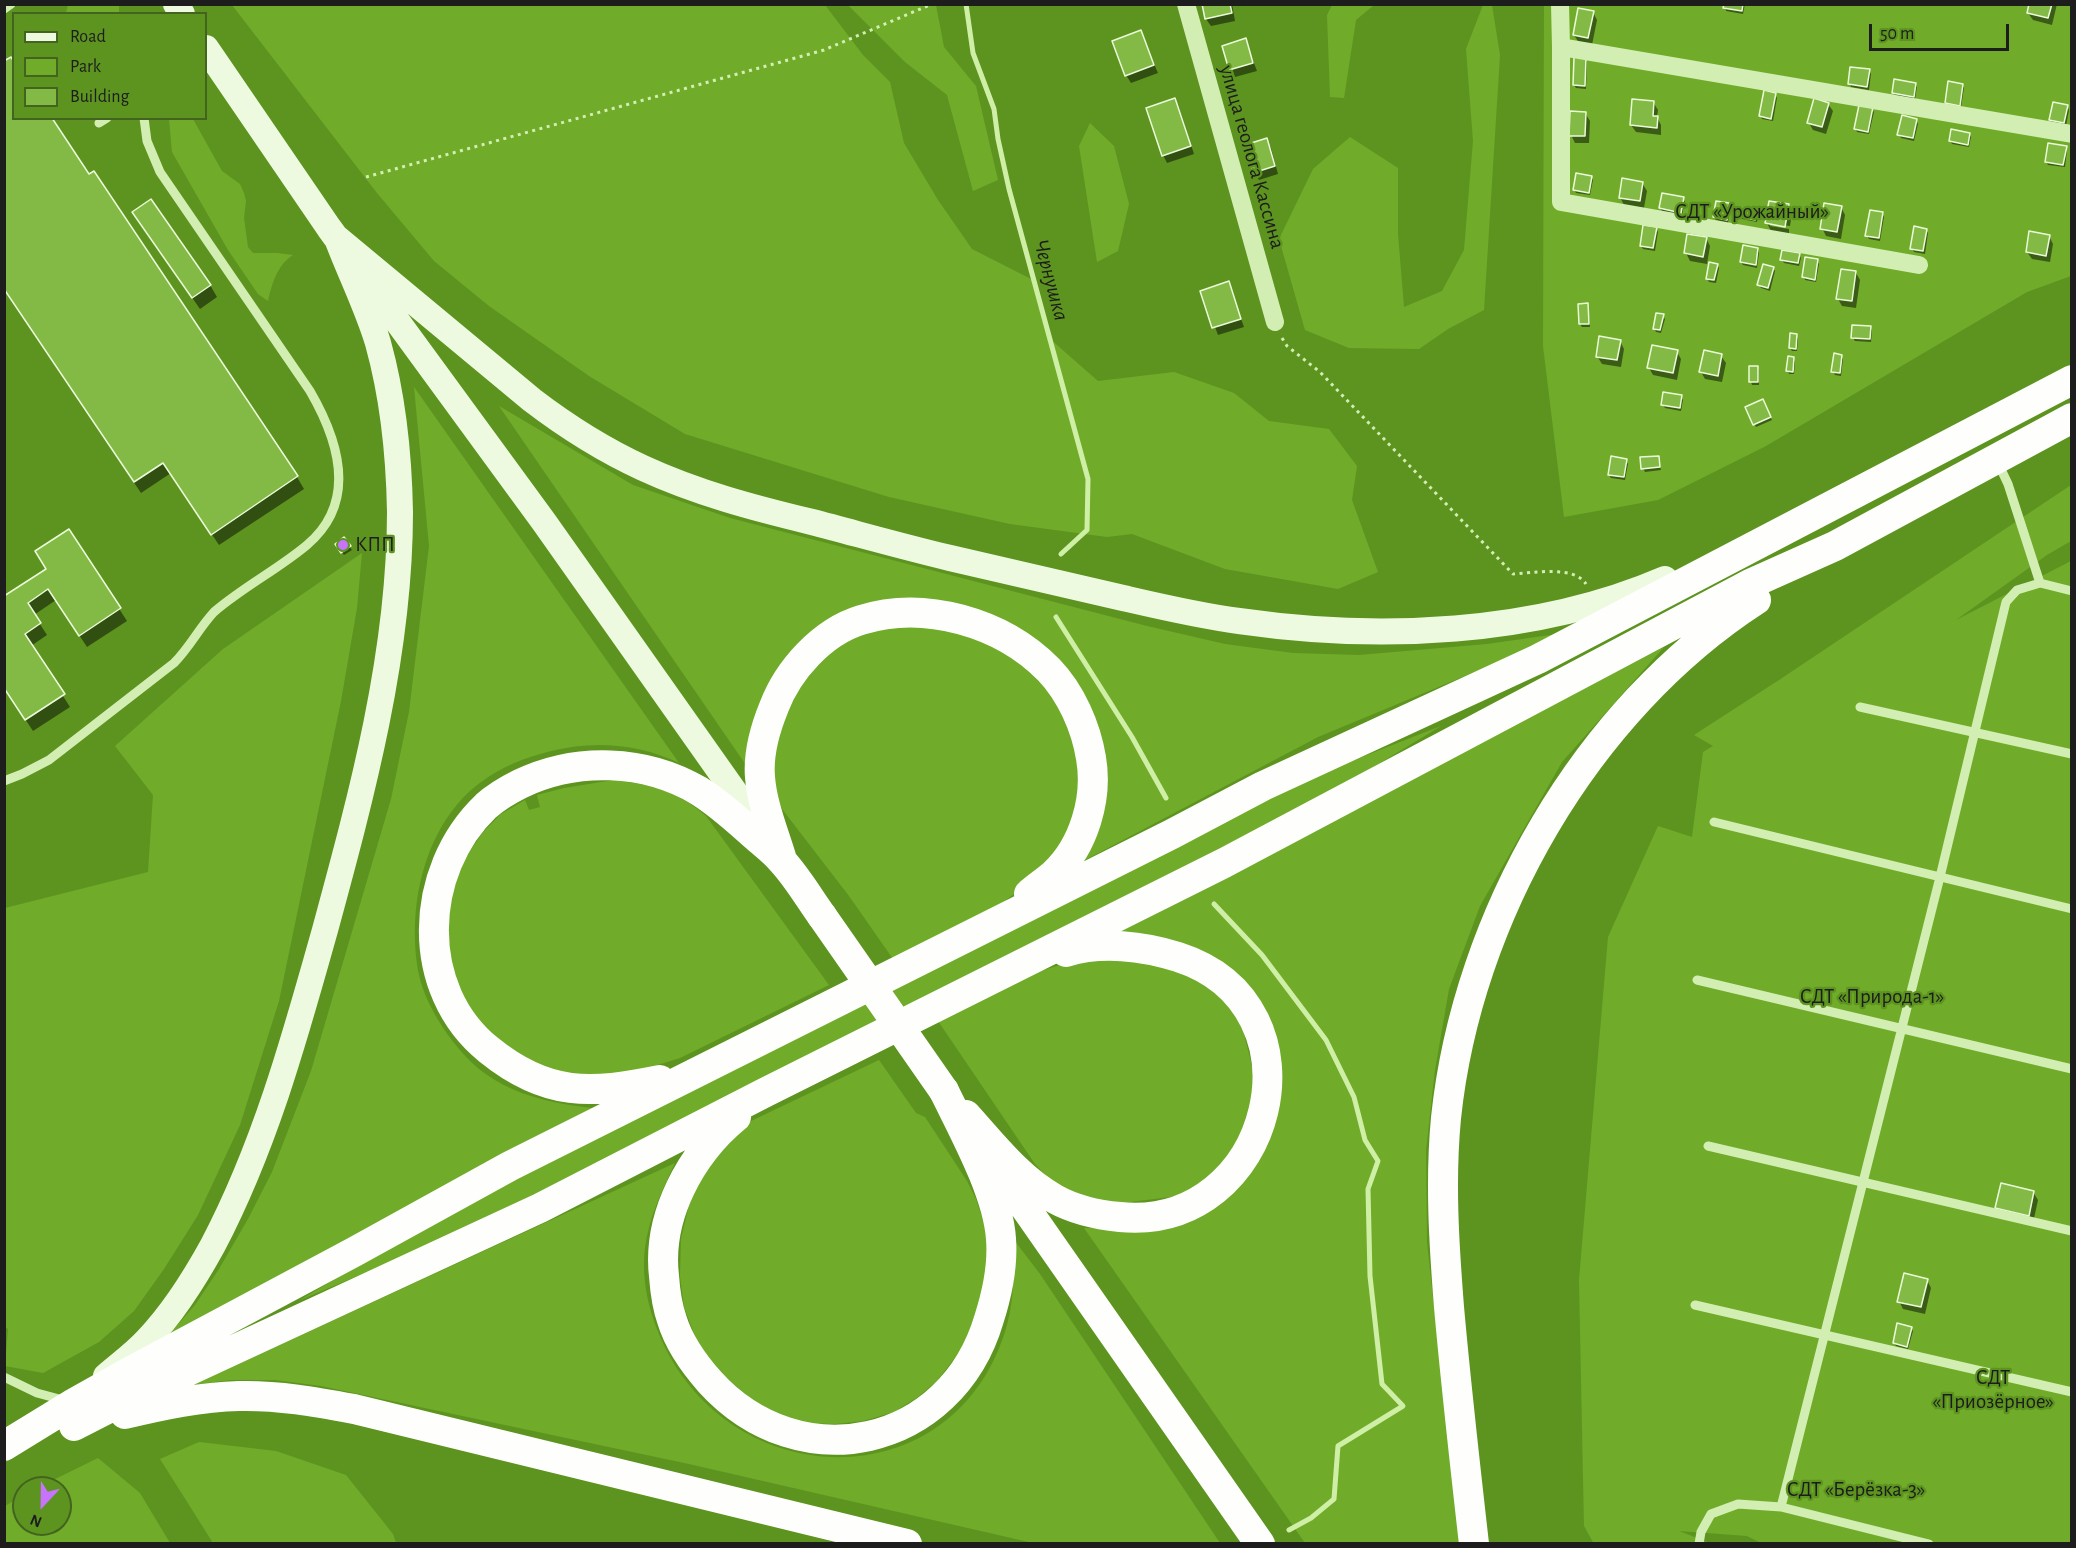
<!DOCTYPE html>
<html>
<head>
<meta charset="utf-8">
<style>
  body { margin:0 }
  #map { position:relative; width:2076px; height:1548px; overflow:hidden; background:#5d9420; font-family:"Alegreya Sans",sans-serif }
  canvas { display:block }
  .frame { position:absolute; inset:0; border:6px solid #1d1d1d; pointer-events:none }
  .legend { position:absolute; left:12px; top:12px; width:195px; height:108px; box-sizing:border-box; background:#5d9420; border:2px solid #43641f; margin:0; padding:8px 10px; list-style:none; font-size:18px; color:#1d1d1d }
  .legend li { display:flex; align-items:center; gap:12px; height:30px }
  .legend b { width:30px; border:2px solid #43641f }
  .north { position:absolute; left:12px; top:1476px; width:60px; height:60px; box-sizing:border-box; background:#5d9420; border:2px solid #43641f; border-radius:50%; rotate:202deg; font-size:16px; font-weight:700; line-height:24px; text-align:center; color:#1d1d1d }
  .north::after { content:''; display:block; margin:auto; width:21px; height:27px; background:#c774fb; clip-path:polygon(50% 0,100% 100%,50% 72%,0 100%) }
  .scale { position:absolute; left:1869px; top:24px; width:140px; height:27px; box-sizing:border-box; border:3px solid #1d1d1d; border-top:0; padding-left:8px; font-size:18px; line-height:21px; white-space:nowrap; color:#1d1d1d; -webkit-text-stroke:4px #5d9420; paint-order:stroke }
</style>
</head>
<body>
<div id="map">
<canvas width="2076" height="1548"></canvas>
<div class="frame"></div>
<ul class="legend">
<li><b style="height:8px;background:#eefae0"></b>Road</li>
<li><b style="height:16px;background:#70ac2a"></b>Park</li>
<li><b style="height:16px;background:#83b945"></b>Building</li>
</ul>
<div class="north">N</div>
<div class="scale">50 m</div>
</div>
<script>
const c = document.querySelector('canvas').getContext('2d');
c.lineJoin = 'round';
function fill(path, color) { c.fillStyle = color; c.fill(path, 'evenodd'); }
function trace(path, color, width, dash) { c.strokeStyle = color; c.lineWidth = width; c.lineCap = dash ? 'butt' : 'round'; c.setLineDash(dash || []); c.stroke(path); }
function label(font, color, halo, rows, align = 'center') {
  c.font = font + ' "Alegreya Sans",sans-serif'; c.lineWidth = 4.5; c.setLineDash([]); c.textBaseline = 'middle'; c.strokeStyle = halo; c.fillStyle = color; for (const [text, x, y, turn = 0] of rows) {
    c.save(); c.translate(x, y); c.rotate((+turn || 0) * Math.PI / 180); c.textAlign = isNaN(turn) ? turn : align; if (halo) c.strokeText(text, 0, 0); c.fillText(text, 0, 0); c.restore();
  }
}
const green = new Path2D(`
  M68 5H119V13H66Z
  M232 5H825L863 55 890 82 904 143 938 200 972 249 1033 280 1049 338 1098 381 1174 372 1234 393 1269 421 1329 429 1357 466 1352 500 1378 572 1338 589 1225 569 1132 534 1107 537 1010 524 889 497 685 434 589 376 489 306 434 261 377 193Z
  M848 5H936L944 47 976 86 998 180 973 191 947 95 905 62Z
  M1332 5H1374L1356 20 1344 98 1330 97 1327 15Z
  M1483 5H1492L1500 55 1484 310 1448 329 1419 349 1349 348 1305 330 1279 239 1313 169 1350 137 1398 168V234L1404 307 1442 291 1464 250 1473 141 1466 49Z
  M1544 5H2071V276L2027 292 1766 446 1658 500 1564 517 1543 346Z
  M169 119H193L222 171 240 184 244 193 246 201 244 218 248 247 253 253H277L293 255C277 265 272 284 268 301L258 294 228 250 172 152Z
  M1090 123 1114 146 1129 204 1118 251 1097 262 1079 146Z
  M414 387 679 763C640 744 594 740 551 751 526 757 503 766 481 782 424 824 406 908 419 975 426 1008 456 1052 483 1072 515 1096 555 1104 593 1108L160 1345 195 1305 219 1269 248 1219 272 1172 311 1071 391 799 409 712 429 546Z
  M499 406 633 485 730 518 1147 626 1225 644 1293 653 1359 655 1487 644 1571 632 1318 737 1072 867 1103 786 1027 637 847 615 748 768Z
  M2071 485V541L2047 555 1956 620 2071 561V1543L1763 1544 1747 1536 1679 1531 1710 1543 1594 1544 1584 1526 1579 1280 1608 937 1658 826 1692 837 1703 752 1713 746 1694 735 1779 680Z
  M362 553 357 608 341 701 279 1001 240 1125 198 1215 164 1269 134 1311 99 1342 43 1373 5 1366 8 1329 4 1326 5 908 148 872 153 795 115 746 223 649Z
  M891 625 961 631 1021 656 1067 713 1082 786 1069 832 1045 867 1024 887 999 905 893 959 849 896 782 809 773 788 772 741 804 674 844 641Z
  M1664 647 1562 762 1480 906 1449 989 1435 1070 1426 1150 1427 1243 1460 1543H1305L1084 1228H1160L1207 1213 1240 1186 1263 1151 1273 1125 1266 1013 1250 989 1228 968 1098 938Z
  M1441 726 1339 788 455 1235 298 1301 454 1209 1321 773Z
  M614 780C652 785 676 790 706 816L829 985 680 1058 648 1068 615 1076H588L561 1072 534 1063 508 1046 479 1025 461 997 446 950 449 901 465 858 484 831 501 814 525 800 529 810 540 807 537 795 564 788Z
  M1104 957 1175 964 1238 1010 1257 1086 1236 1150 1187 1195 1105 1205 1052 1182 1035 1164 936 1018C990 992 1044 962 1104 957Z
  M879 1060 916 1113 925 1117 967 1181 976 1199 987 1233 988 1253 984 1291 964 1346 937 1381 918 1397 894 1412 863 1421 835 1424 807 1423 782 1417 757 1404 714 1367 696 1339 684 1307 680 1276 681 1239 689 1205 705 1170 749 1122Z
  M675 1163C662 1191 649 1217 645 1248 641 1280 649 1312 662 1341 733 1497 958 1500 1007 1325 1015 1297 1013 1268 1014 1240L1040 1274 1220 1543H1033L689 1464 321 1386 275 1380H230L193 1385Z
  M199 1442 276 1451 346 1475 393 1534 396 1543H213L160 1459Z
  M98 1458 140 1493 170 1543H5V1506L24 1495V1524H60V1488H37Z`);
const shadow = new Path2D(`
  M1203 4H1232L1235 21 1211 26 1206 19Z
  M1725 4H1745L1743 14 1726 11Z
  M2030 4H2057L2052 25 2033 20 2028 13Z
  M1593 12 1597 20 1592 45 1579 43 1574 35Z
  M1140 32 1158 73 1131 83 1126 75Z
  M1245 40 1257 71 1235 77 1224 47Z
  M1585 59 1587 62 1586 89 1576 88 1574 85Z
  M1869 70 1871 74 1869 90 1851 87 1850 84Z
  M1915 84 1917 87 1915 99 1895 96 1894 93Z
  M1962 85 1964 88 1961 108 1948 106 1946 103Z
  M1775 94 1777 98 1773 121 1762 119 1760 116Z
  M1174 100 1179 108 1194 154 1167 163 1163 155Z
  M1653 102 1658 110 1657 117 1661 125V135L1636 132 1631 125Z
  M1828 104 1833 111 1826 134 1813 130 1809 123Z
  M2067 106 2069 110 2066 126 2053 123 2051 120Z
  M1872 109 1874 112 1869 134 1857 132 1855 128Z
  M1585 113 1590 121 1589 143H1575L1571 135Z
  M14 118 297 477 304 489 219 545 171 473 141 493 4 288Z
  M1916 120 1918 124 1914 141 1901 138 1899 134Z
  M1969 134 1971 137 1969 147 1952 144 1950 140Z
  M1266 140 1271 148 1278 174 1259 180 1254 172Z
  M2066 148 2067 151 2065 167 2048 165 2046 161Z
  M1591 177 1593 180 1590 195 1576 193 1574 189Z
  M1642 183 1647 191 1644 208 1624 205 1620 197Z
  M1683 199 1685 202 1682 215 1662 211 1660 208Z
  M1728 205 1730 208 1728 223 1716 220 1714 217Z
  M1788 205 1792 213 1790 226 1770 223V226L1789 229V234L1771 231 1767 223Z
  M1841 207 1845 215 1841 239 1826 236 1822 228Z
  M1756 213 1758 216 1757 222 1742 219 1740 216Z
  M1882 214 1884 217 1880 241 1869 239 1867 236Z
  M141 224 210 285 217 297 200 309Z
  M1656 228 1658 232 1655 251 1643 249 1641 246Z
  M1926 230 1928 233 1925 254 1914 252 1912 249Z
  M2049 236 2053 244 2050 262 2032 259 2027 252Z
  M1706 238 1710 246 1707 264 1690 261 1686 253Z
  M1758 249 1759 253 1757 268 1743 265 1741 262Z
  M1799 255 1801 258 1799 266 1784 263 1782 260Z
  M1817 261 1819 264 1816 282 1805 280 1804 277Z
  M1717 265 1719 268 1716 283 1709 282 1707 278Z
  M1773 268 1775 271 1770 291 1761 288 1759 285Z
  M1856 273 1860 280 1856 308 1842 306 1838 299Z
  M1228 283 1244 327 1218 335 1202 292Z
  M1588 304 1590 327H1582L1580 324Z
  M1663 316 1665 319 1661 333 1656 332 1654 328Z
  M1870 327 1872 330 1871 342 1855 341 1853 338Z
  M1796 336 1798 339 1797 351H1792L1790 348Z
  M1620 341 1624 349 1621 367 1602 364 1597 356Z
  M1677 352 1681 359 1677 380 1653 375 1649 368Z
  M1721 356 1726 363 1722 382 1705 379 1701 372Z
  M1841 356 1843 359 1841 376 1835 375 1833 371Z
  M1793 358 1795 362 1794 374H1789L1788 370Z
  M1757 367 1759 370V385H1752L1751 381Z
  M1681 397 1683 400 1681 411 1665 408 1663 405Z
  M1762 401 1772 420 1756 427 1747 408Z
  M1658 457 1661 470 1645 472 1643 468Z
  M1626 461 1628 464 1625 480 1611 478 1609 475Z
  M69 531 127 621 87 647 56 600 34 615 47 635 31 646 70 707 33 731 4 687V598L47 570Z
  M344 539 352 550 344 555 338 547Z
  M2033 1192 2038 1200 2033 1223 2001 1215 1997 1208Z
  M1927 1280 1931 1288 1925 1314 1903 1309 1899 1301Z
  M1911 1328 1913 1331 1908 1349 1896 1346 1894 1343Z`);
const stream = new Path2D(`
  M966 4 973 53 994 109 998 139 1009 189 1088 479 1087 530 1061 554
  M1056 617 1132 737 1166 798
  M1214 904 1262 955 1326 1040 1354 1097 1365 1140 1378 1161 1368 1189 1370 1276 1382 1384 1403 1406 1338 1446 1334 1499 1311 1518 1289 1530`);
const building = new Path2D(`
  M1202 4H1230L1232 13 1205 19Z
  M1724 4H1743L1742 11 1723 8Z
  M2029 4H2052L2048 18 2027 13Z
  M1578 8 1594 11 1588 38 1573 35Z
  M1141 30 1154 65 1125 76 1112 41Z
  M1246 38 1253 63 1229 70 1222 46Z
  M11 57 14 62V118H52L89 174 94 171 298 476 211 535 163 463 134 482 4 289V61Z
  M1574 57 1586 58 1585 86 1573 85Z
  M1850 67 1870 69 1867 87 1848 84Z
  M1894 79 1916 83 1914 97 1892 93Z
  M1948 81 1963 84 1960 106 1945 103Z
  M1764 90 1776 93 1771 119 1759 116Z
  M1175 98 1191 146 1162 156 1146 108Z
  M1814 98 1829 103 1822 127 1807 123Z
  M1632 99 1654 101 1653 116H1658L1657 128 1630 125Z
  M2053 102 2068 105 2064 123 2049 120Z
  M1859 105 1873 107 1868 132 1854 129Z
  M1570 111 1586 112 1585 136H1569Z
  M1902 115 1917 119 1913 138 1897 135Z
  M1951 129 1970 133 1968 145 1949 141Z
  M1267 138 1275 166 1253 173 1245 145Z
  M2048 143 2067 146 2063 165 2045 162Z
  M1576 173 1592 176 1589 193 1573 190Z
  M1622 178 1643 182 1640 201 1619 198Z
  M1662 193 1684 197 1681 213 1659 208Z
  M151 199 211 285 192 298 132 212Z
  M1716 201 1729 203 1727 220 1713 217Z
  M1769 201 1789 204 1785 227 1765 223Z
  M1824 203 1842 206 1837 232 1820 229Z
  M1740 208 1757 212 1755 220 1738 216Z
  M1870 210 1883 212 1879 238 1865 236Z
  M1643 225 1657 227 1653 248 1640 246Z
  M1914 226 1927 229 1923 251 1910 249Z
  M2029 231 2050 235 2046 256 2026 252Z
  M1687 234 1707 237 1703 257 1684 253Z
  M1743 245 1758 248 1756 265 1740 262Z
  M1782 250 1800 253 1798 263 1780 260Z
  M1805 257 1818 259 1815 280 1802 277Z
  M1709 262 1718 264 1714 280 1706 279Z
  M1763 264 1774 267 1768 288 1757 285Z
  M1841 269 1856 271 1852 301 1836 299Z
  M1229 281 1241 319 1212 328 1200 291Z
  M1588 303 1589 324H1579L1578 304Z
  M1656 313 1664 314 1660 330 1653 329Z
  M1852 325 1871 326 1870 339 1851 338Z
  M1790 333 1797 334 1796 349 1789 348Z
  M1599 336 1621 340 1617 360 1596 357Z
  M1652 345 1678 350 1673 373 1647 368Z
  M1704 350 1722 354 1718 376 1699 372Z
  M1834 353 1842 355 1840 373 1831 372Z
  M1788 356 1794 357 1793 372 1786 371Z
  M1749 366H1758V382H1749Z
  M1663 392 1682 395 1680 408 1661 405Z
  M1763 399 1771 417 1753 425 1745 407Z
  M1611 456 1627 459 1624 477 1608 475Z
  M1659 456 1660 467 1641 469 1640 457Z
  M69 529 121 608 79 636 48 589 28 603 41 623 25 634 65 694 25 720 4 688V596L46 569 35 551Z
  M344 537 351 546 341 553 335 544Z
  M2001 1183 2034 1191 2029 1216 1995 1208Z
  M1904 1273 1928 1279 1921 1307 1897 1302Z
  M1897 1323 1912 1327 1907 1347 1893 1343Z`);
const path = new Path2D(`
  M366 177 824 50 932 4
  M1282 338 1287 346 1320 372 1513 574C1532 573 1574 565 1586 584`);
const service = new Path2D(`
  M4 9 11 4
  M99 123 107 118
  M2040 583 2072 591
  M1860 707 2072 754
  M4 781 22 774 49 760 174 663C190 647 199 628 214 612 243 587 277 570 307 545 358 502 339 441 310 391L160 172 147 141 144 118
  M1714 822 2072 909
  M1697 980 2072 1069
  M1708 1146 2072 1231
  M1695 1305 2072 1392
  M4 1377 37 1393 63 1400
  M1781 1507 1940 877 2006 602 2017 590 2040 583 2008 484 1998 463
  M1699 1544 1701 1532 1711 1514 1738 1504 1781 1507 1929 1544`);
const minor = new Path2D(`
  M1186 4 1275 322
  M1560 4 1561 47
  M1919 265 1561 202V47L2072 134`);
const secondary = new Path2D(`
  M176 4 182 14
  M206 48 329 228 544 522 765 835
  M337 238 532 400C566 426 604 450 643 468 697 493 754 508 812 522 858 534 904 547 950 558 1008 571 1065 585 1123 598 1162 607 1200 616 1239 621 1378 641 1535 635 1665 579
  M106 1376C120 1364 135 1353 147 1340 172 1314 196 1276 213 1245 265 1146 295 1037 325 930 362 794 400 654 400 512 399 456 393 397 378 343 368 309 351 275 338 241`);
const trunk = new Path2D(`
  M782 860C774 833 762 805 760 777 758 753 765 729 774 707 788 670 822 632 861 620 924 600 1002 622 1049 670 1071 693 1086 727 1091 758 1098 798 1084 846 1054 874 1046 881 1037 887 1029 894
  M660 1080C591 1094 547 1097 489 1050 414 990 418 871 486 806 496 797 508 790 520 784 576 757 645 759 699 791 720 804 737 820 755 836 764 844 775 852 782 861 797 877 809 898 822 916
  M966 1115C993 1145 1019 1179 1055 1199 1075 1210 1098 1215 1120 1217 1273 1232 1330 1006 1178 957 1143 946 1101 941 1066 952
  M736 1117C691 1154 657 1216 664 1276 665 1290 667 1306 672 1320 679 1343 694 1364 710 1382 800 1481 951 1448 989 1319 997 1294 1003 1265 1001 1239 998 1193 964 1132 944 1091
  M999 1170 1260 1544
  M125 1414C163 1405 200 1397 239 1396 278 1395 316 1402 354 1409L907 1544
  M74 1426 117 1404 540 1208 766 1092 1224 863 1750 584 1835 546 2072 418
  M4 1446 74 1403 131 1371 354 1252 510 1166 1172 834 1263 786 1538 659 2072 380
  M1474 1544C1465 1465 1456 1386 1449 1307 1444 1244 1440 1181 1446 1118 1467 917 1586 710 1756 600`);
const trunkBridge = new Path2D(`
  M822 916 944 1091`);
const markers = [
  [343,545,6,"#c774fb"]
];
const streetNames = [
  ["улица геолога Кассина",1252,157,74]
];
const parkNames = [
  ["СДТ «Урожайный»",1752,212],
  ["СДТ «Природа-1»",1872,997],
  ["СДТ",1993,1378],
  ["«Приозёрное»",1993,1402],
  ["СДТ «Берёзка-3»",1856,1490]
];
const poiNames = [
  ["КПП",355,545]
];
const waterNames = [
  ["Чернушка",1051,280,75]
];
fill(green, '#70ac2a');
fill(shadow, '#0007');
trace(stream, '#cfefa7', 5);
fill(building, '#83b945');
trace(building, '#ebfad9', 1.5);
trace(path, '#d3eeb3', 3, [3, 4.5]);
trace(service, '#d3eeb3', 9);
trace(minor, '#d3eeb3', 18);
trace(secondary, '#eefae0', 26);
trace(trunk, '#fefffc', 30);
trace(trunkBridge, '#fefffc', 30);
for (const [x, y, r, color] of markers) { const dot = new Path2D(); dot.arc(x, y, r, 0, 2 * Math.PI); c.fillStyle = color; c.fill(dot); trace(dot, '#5d9420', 2); }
label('21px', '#1d1d1d', '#5d9420', streetNames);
label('21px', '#1c1d1b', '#5d9420', parkNames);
label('21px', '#1d1d1d', '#5d9420', poiNames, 'left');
label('italic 22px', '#1b1c1a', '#5d9420', waterNames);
</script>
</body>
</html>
